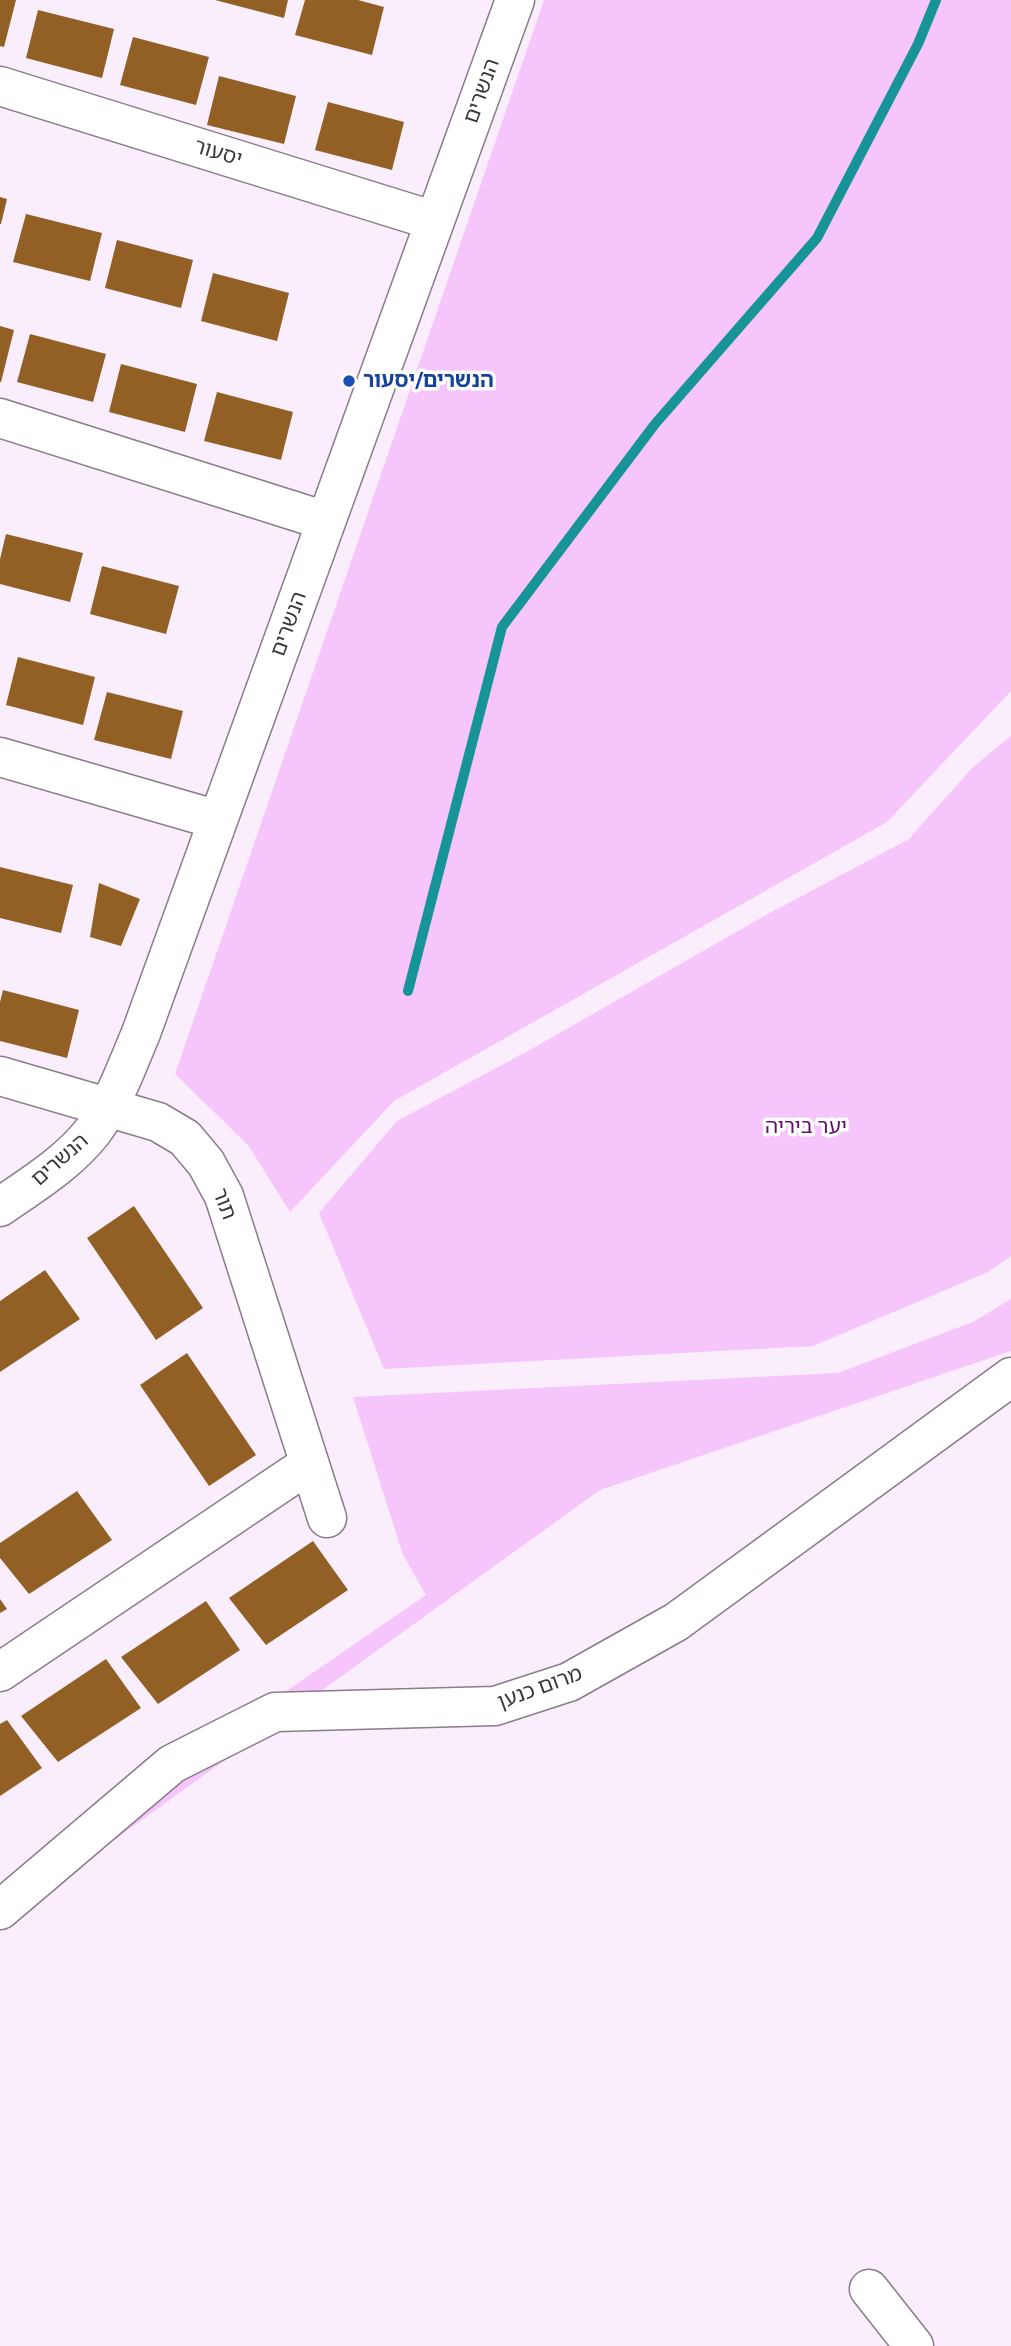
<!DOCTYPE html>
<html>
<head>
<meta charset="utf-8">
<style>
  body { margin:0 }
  canvas { display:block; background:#faedfc }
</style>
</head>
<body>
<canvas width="1011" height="2346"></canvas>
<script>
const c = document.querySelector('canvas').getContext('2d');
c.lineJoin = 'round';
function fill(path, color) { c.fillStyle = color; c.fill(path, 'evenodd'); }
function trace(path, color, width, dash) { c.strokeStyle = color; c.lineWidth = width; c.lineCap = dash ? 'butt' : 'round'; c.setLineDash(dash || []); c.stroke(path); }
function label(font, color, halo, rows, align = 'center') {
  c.font = font + ' Cabin,"Noto Sans Hebrew",sans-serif'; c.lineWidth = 7; c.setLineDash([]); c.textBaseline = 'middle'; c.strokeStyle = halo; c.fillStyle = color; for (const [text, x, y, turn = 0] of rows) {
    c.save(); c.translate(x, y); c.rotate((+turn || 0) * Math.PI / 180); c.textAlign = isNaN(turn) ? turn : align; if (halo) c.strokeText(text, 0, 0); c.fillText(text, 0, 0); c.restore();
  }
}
const green = new Path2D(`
  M544 0H1011V691L887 822 394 1101 290 1212 248 1145 175 1074Z
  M1011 736V1256L988 1272 813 1346 384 1369 319 1213 397 1121 528 1051 766 915 909 839 972 768Z
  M1011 1299V1351L600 1490 0 1922V1888L426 1595 403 1555 353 1397 838 1373 973 1322Z`);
const stream = new Path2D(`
  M408 991 502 627 655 424 817 238 918 44 936 0`);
const building = new Path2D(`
  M0 0H16L4 47 0 46Z
  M215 0H288L284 18Z
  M305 0H358L384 7 372 55 295 35Z
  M38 10 114 29 102 78 26 58Z
  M133 37 209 57 196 105 120 85Z
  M219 76 296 96 284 144 207 125Z
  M328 102 404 122 392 170 315 150Z
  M0 197 7 199 1 224H0Z
  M26 214 102 233 90 281 13 262Z
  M117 240 193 260 181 308 105 288Z
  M213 273 289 293 277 341 201 321Z
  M0 326 14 330 1 382H0Z
  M30 334 106 354 93 402 17 382Z
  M121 364 197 384 185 432 109 412Z
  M217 392 293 412 281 460 204 441Z
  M6 534 83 553 70 602 0 584V559Z
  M102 566 179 586 166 634 90 614Z
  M18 657 95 677 83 725 6 705Z
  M107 692 183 711 171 759 94 740Z
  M0 867 73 885 61 933 0 918Z
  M99 883 140 899 121 946 90 937Z
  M3 990 79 1010 67 1058 0 1041V1002Z
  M134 1206 203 1308 156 1340 87 1238Z
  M45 1270 80 1319 0 1372V1301Z
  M187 1353 256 1455 209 1486 140 1385Z
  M77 1491 112 1540 29 1594 0 1558V1543Z
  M313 1541 348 1590 266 1645 229 1598Z
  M0 1599 7 1609 0 1613Z
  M206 1601 240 1650 158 1704 121 1657Z
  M106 1659 141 1708 58 1762 21 1716Z
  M7 1720 42 1768 0 1796V1724Z`);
const minor = new Path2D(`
  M0 86 435 221
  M0 418 326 521
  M0 757 218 820
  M0 1076 158 1122 185 1138 206 1163 224 1196 327 1518
  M0 1207C33 1184 68 1163 93 1131 114 1103 127 1066 141 1033L515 0
  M0 1672 309 1464
  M0 1910 172 1764 275 1712 495 1706 569 1682 676 1622 1011 1377
  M869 2289 914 2346`);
const markers = [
  [349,381,7,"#1a4fb4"]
];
const streetNames = [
  ["הנשרים",482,91,-70],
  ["יסעור",218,153,17],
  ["הנשרים",289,624,-70],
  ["הנשרים",60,1160,-41],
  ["תור",224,1204,69],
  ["מרום כנען",540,1688,-20]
];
const transitNames = [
  ["הנשרים/יסעור",363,381]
];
const parkNames = [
  ["יער ביריה",806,1127]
];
fill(green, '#f6c5fb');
trace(stream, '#179498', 10);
fill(building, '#926025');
trace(minor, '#887d89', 41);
trace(minor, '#fff', 38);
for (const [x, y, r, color] of markers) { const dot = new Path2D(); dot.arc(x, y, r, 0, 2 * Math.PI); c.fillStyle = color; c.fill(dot); trace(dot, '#fff', 2.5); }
label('21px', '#3a353b', '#fff', streetNames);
label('bold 21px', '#164399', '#fff', transitNames, 'left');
label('21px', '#60116a', '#fff', parkNames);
</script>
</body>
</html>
